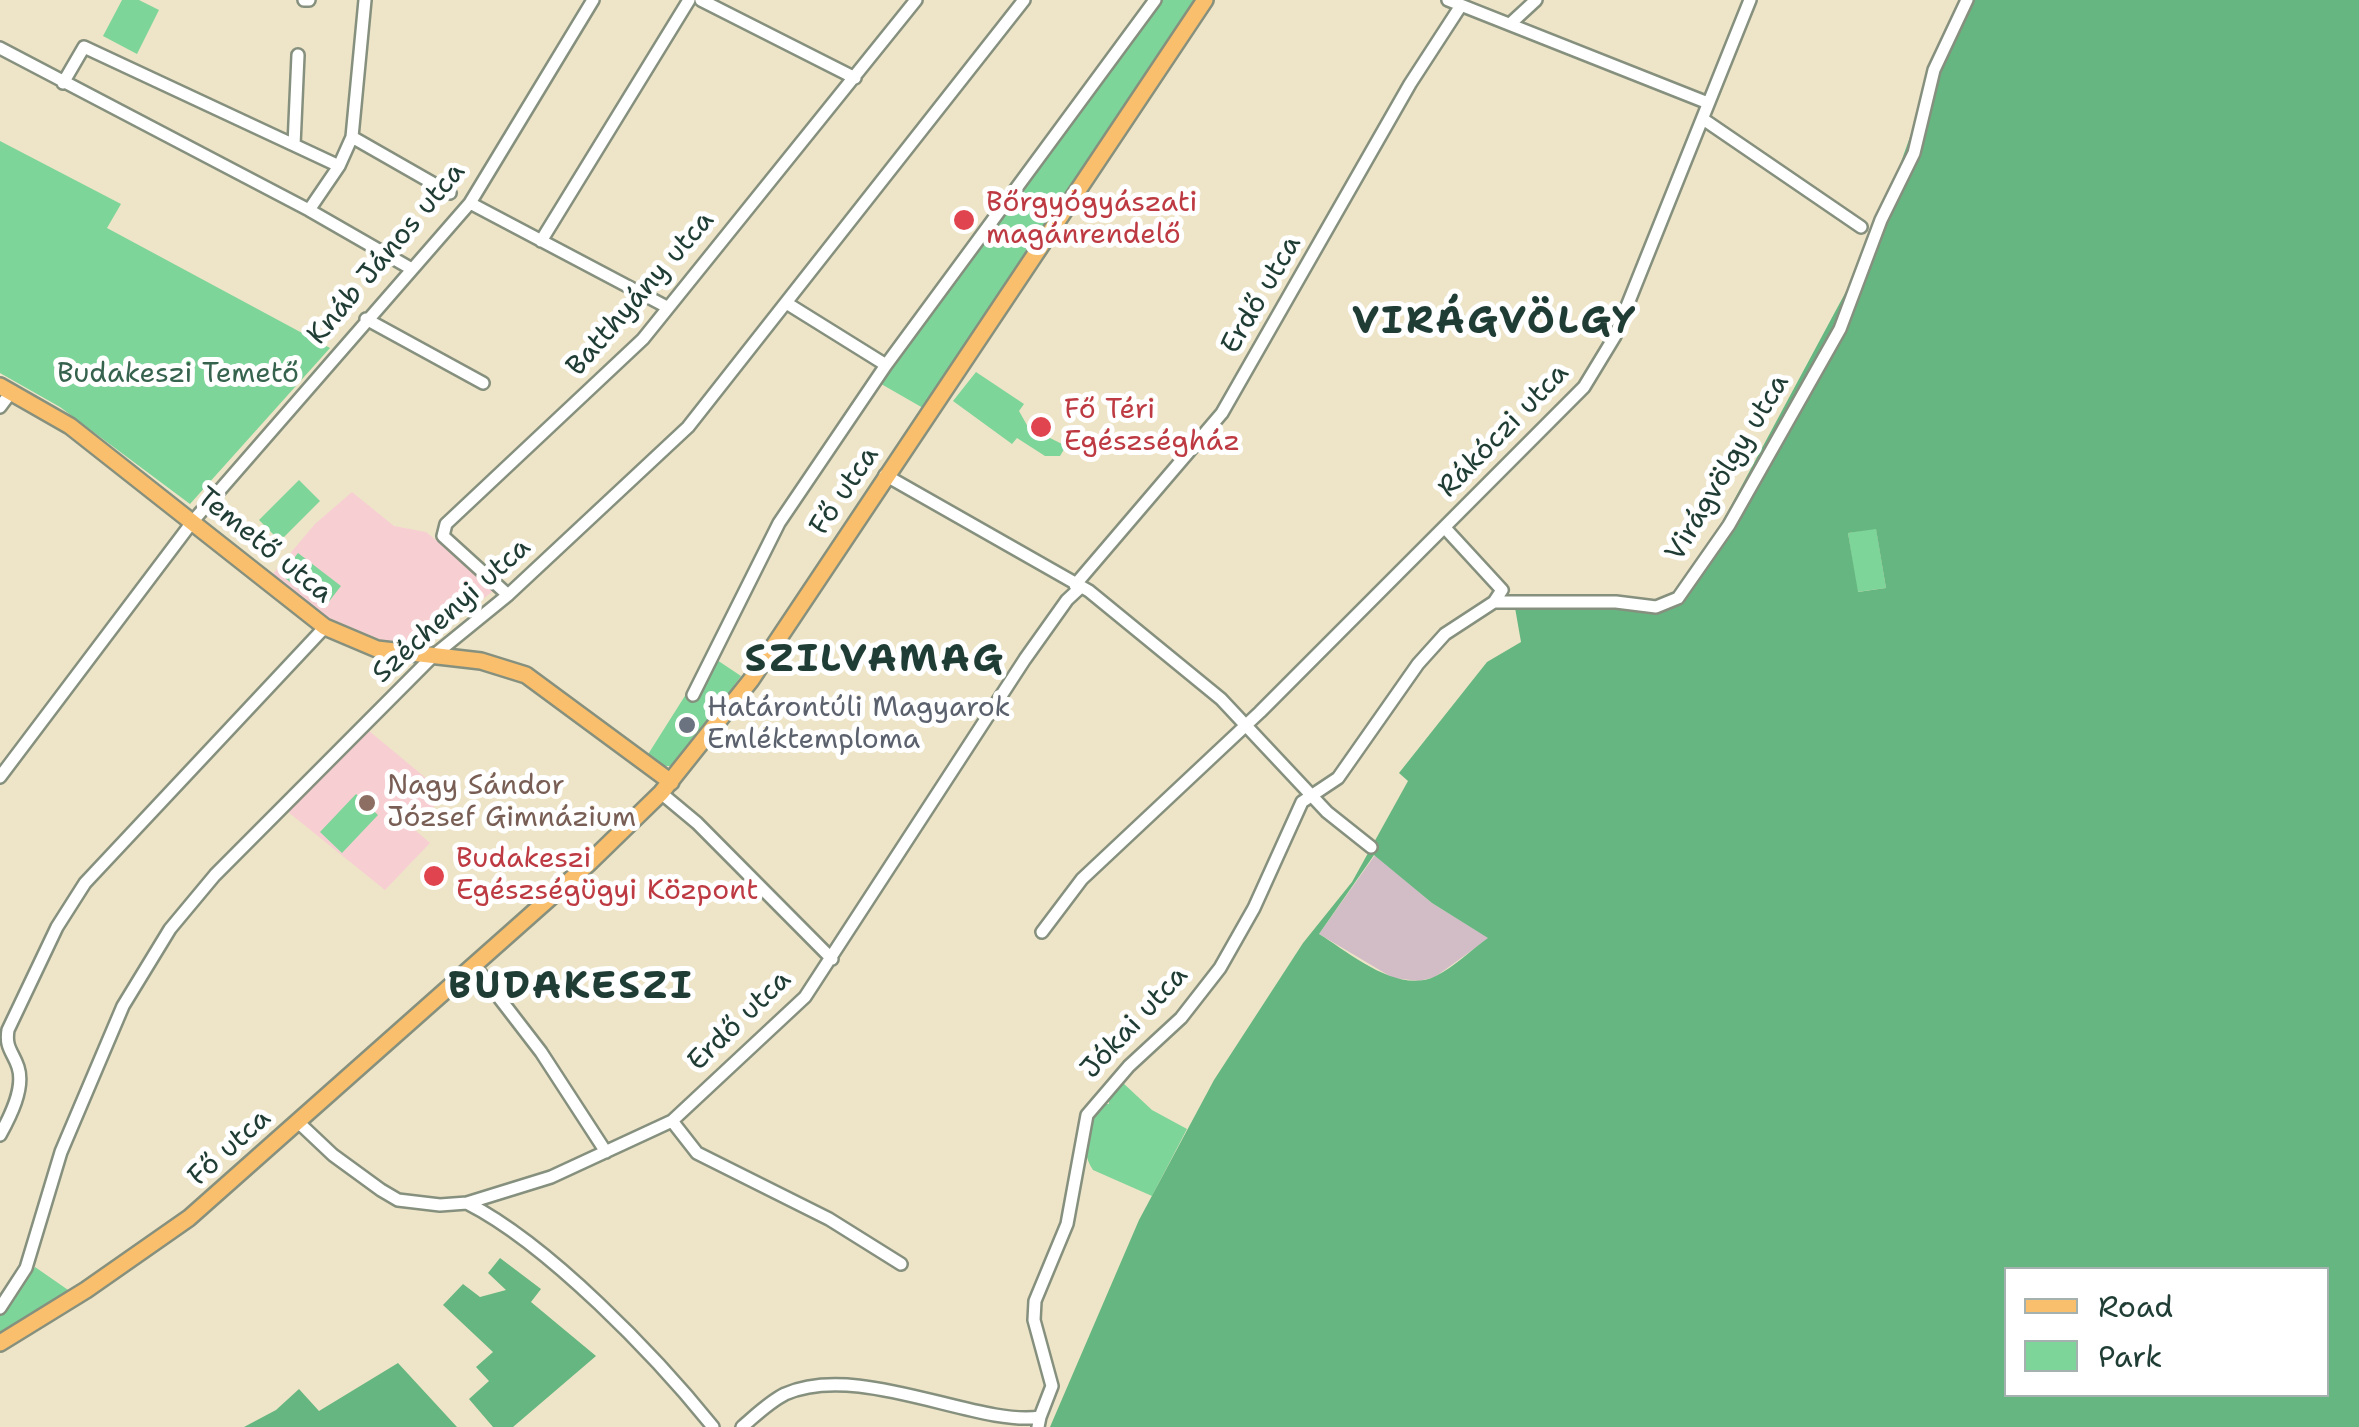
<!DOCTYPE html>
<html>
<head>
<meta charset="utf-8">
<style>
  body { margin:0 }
  #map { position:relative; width:2359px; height:1427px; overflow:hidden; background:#eee4c7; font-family:"Shantell Sans",sans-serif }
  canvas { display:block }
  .legend { position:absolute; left:2004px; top:1267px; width:325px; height:130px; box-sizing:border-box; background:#fff; border:2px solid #a5b1ae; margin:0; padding:12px 18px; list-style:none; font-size:30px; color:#1f3d34 }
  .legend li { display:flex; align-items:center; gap:20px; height:50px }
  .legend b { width:50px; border:2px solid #a5b1ae }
</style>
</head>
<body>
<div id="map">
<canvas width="2359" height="1427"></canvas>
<ul class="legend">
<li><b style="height:12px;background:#f9bf6d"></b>Road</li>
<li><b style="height:28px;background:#7dd599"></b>Park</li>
</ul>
</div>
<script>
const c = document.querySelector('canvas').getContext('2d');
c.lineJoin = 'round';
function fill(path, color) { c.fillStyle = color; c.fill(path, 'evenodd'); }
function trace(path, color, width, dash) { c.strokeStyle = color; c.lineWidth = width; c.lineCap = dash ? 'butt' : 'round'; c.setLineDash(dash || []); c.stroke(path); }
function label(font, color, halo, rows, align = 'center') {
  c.font = font + ' "Shantell Sans",sans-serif'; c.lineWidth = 10; c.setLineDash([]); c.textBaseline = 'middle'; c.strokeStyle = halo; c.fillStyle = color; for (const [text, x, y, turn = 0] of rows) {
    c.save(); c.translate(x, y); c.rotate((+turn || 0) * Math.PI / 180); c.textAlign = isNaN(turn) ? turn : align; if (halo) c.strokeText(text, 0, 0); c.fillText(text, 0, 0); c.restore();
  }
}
const built = new Path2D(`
  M352 492 394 526 426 532 496 589 422 645 384 641 322 615 271 576 315 524Z
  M368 730 445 794 414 829 430 843 385 890 288 812Z`);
const industrial = new Path2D(`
  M1375 855 1432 903 1489 938 1435 977 1419 981 1393 978 1319 934Z`);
const green = new Path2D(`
  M122 0H139L159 10 137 54 103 36Z
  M1155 0H1205L930 412 876 381Z
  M0 141 121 204 107 228 330 348 190 504 60 407 0 373Z
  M976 372 1024 404 1019 411 1028 427 1066 446 1060 456H1045L1017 438 1012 444 953 401Z
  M299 480 320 501 280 541 259 520Z
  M1876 528 1886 588 1857 592 1848 533Z
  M298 553 341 586 324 608 281 575Z
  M717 660 741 676 683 757 674 766H661L647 756 688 691 698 693Z
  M356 794 378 815 342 853 320 832Z
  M1122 1082 1152 1110 1187 1129 1152 1196 1093 1170C1077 1146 1092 1123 1101 1104H1109L1108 1096Z
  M35 1267 71 1292 0 1335V1313Z`);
const forest = new Path2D(`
  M1959 0H2359V1427H1050L1139 1220 1214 1080 1303 943 1352 882 1408 781 1399 773 1487 662 1521 642 1514 602 1671 603 1697 569 1872 243ZM1876 529 1886 588 1858 592 1848 533ZM1374 855 1432 903 1488 938C1471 950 1454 967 1436 976 1398 995 1350 953 1319 934ZM2006 1270H2326V1394H2006Z
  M500 1258 541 1289 531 1302 596 1356 513 1427H493L469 1399 489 1381 476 1367 493 1352 443 1305 463 1284 480 1297 506 1290 488 1273Z
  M398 1363 457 1427H244L276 1410 299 1389 319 1411Z`);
const minor = new Path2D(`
  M304 0H309
  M701 0 855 78
  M1448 0 1708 103
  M1510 24 1536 0
  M0 48 309 210 410 268
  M63 83 84 47 339 166
  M1703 119 1861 227
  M352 137 450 193
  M294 145 298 55
  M470 203 665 306
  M309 210 339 166 352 137 365 0
  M541 241 689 0
  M788 304 886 365
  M366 319 483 383
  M0 407 12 391
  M885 475 1089 591 1221 699 1327 812 1371 847
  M1445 528 1502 590 1494 602
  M1075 585 1222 413 1410 84 1460 7
  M508 595 443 536 446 524 643 339 916 0
  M693 695 779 523 886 365 1155 0
  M0 777 193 521 470 203 593 0
  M661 793 697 823 832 959
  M1042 932 1082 879 1260 712 1584 387 1615 336 1750 0
  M474 965 541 1052 606 1152
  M297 1121 333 1155 381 1190 398 1200 440 1205 467 1203 551 1177 672 1121 805 997 1025 659 1067 600 1081 587
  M672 1121 697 1153 829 1219 901 1264
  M0 1135C10 1117 25 1088 18 1067 13 1052 5 1048 8 1030L57 927 85 883 325 627
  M467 1203C548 1244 656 1356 713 1427
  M0 1308 26 1268 61 1152 123 1006 170 929 215 875 433 656 508 595 688 427 1024 0
  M1040 1417 1052 1386 1034 1320 1035 1301 1067 1224 1087 1115 1129 1066 1181 1018 1220 968 1254 908 1302 802 1338 778 1418 664 1445 634 1494 602H1616L1656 607 1678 598 1729 525 1840 329 1881 220 1914 153 1934 70 1967 0
  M742 1427C755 1416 769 1402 785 1394 859 1361 978 1427 1040 1417L1038 1427`);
const major = new Path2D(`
  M0 386 70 426 325 627 377 649 481 661 526 675 671 782
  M0 1343 86 1290 189 1218 587 865 661 793 751 680 1205 0`);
const markers = [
  [964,220,12,"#e0444e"],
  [1041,427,12,"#e0444e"],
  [687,725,10,"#6b7280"],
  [367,803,10,"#8d6e63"],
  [434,876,12,"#e0444e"]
];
const healthNames = [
  ["Bőrgyógyászati",986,204],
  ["magánrendelő",986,236],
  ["Fő Téri",1064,411],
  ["Egészségház",1064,443],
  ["Budakeszi",456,860],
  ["Egészségügyi Központ",456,892]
];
const streetNames = [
  ["Knáb János utca",387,254,-50],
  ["Batthyány utca",641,294,-49],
  ["Erdő utca",1262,295,-60],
  ["Rákóczi utca",1504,431,-46],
  ["Virágvölgy utca",1728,468,-59],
  ["Fő utca",845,491,-56],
  ["Temető utca",264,546,39],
  ["Széchenyi utca",452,611,-42],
  ["Erdő utca",740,1021,-44],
  ["Jókai utca",1135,1023,-47],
  ["Fő utca",230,1148,-42]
];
const parkNames = [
  ["Budakeszi Temető",178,375]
];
const worshipNames = [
  ["Határontúli Magyarok",707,709],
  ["Emléktemploma",707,741]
];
const educationNames = [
  ["Nagy Sándor",387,787],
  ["József Gimnázium",387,819]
];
const districtNames = [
  ["VIRÁGVÖLGY",1495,323],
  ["SZILVAMAG",875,661],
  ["BUDAKESZI",571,988]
];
fill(built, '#f7cfd3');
fill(industrial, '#d2bdc7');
fill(green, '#7dd599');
fill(forest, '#66b681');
trace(minor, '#86907e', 16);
trace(major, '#86907e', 20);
trace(minor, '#fff', 11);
trace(major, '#f9bf6d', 15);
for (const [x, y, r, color] of markers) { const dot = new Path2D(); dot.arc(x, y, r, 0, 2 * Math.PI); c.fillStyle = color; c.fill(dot); trace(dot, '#fff', 4); }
label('28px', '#be3a42', '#fff', healthNames, 'left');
label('28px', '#1f3d34', '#fff', streetNames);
label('28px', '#36634d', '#fff', parkNames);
label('28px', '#5b616d', '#fff', worshipNames, 'left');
label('28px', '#785e54', '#fff', educationNames, 'left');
c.letterSpacing = '2.5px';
label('bold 38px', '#1f3d34', '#fff', districtNames);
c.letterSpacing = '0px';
</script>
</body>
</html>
